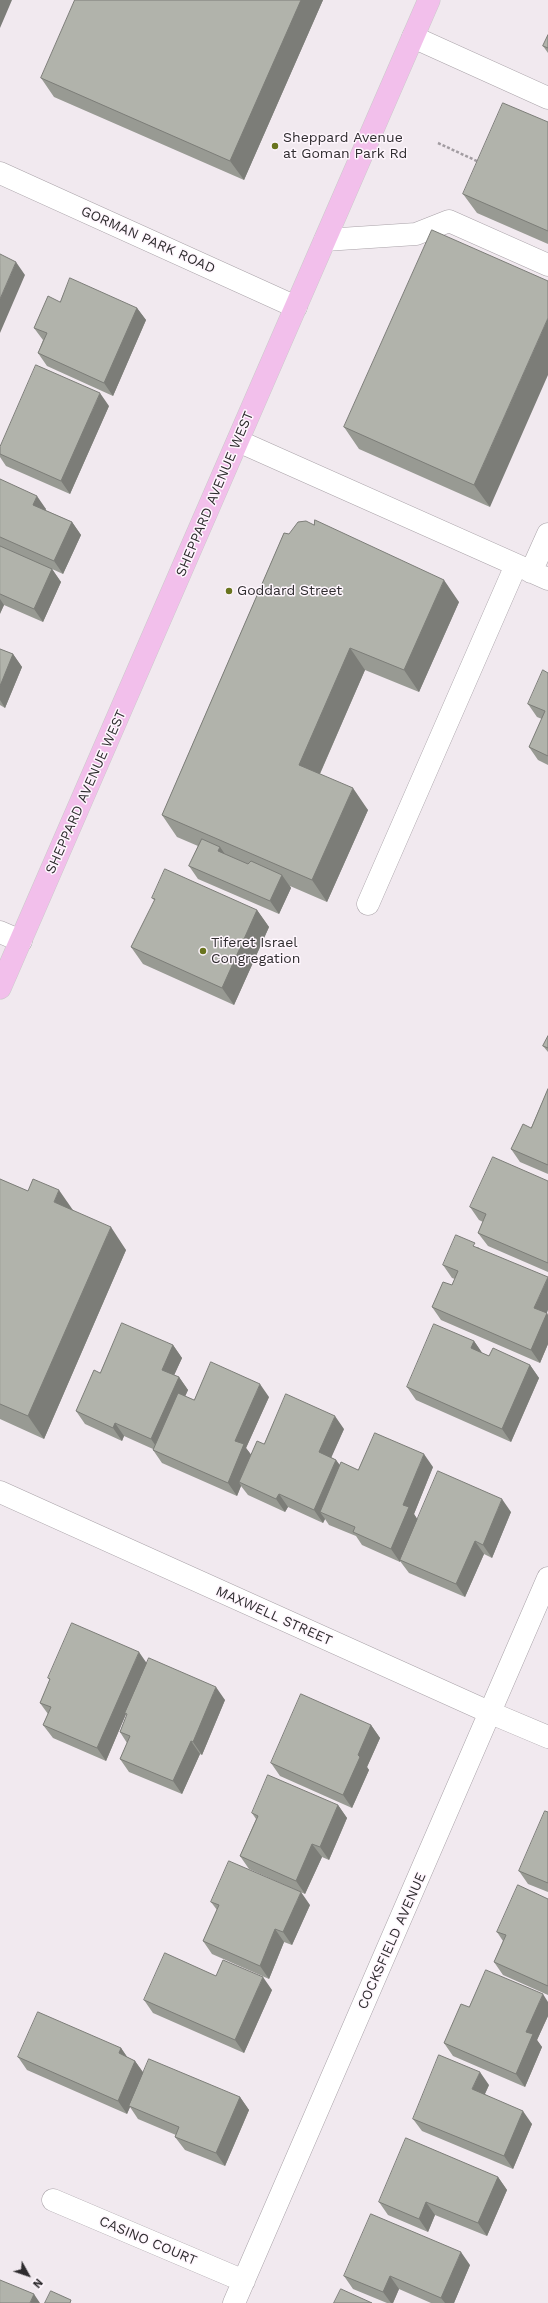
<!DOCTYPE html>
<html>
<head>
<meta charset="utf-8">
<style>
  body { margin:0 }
  #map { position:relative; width:548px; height:2303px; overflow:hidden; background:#f1e9ef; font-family:"Work Sans",sans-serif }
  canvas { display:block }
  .north { position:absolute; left:8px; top:2255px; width:40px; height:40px; -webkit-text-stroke:3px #fef6fd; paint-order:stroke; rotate:130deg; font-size:11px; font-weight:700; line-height:16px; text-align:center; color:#2f2c2f }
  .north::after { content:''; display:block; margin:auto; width:14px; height:18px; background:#2f2c2f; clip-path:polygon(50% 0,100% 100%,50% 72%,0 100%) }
</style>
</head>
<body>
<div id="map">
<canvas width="548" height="2303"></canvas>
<div class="north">N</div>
</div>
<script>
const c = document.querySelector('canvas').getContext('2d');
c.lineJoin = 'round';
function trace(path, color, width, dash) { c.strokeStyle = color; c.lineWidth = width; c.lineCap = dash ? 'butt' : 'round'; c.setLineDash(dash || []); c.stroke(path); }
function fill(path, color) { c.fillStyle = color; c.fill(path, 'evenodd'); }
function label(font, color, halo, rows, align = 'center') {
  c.font = font + ' "Work Sans",sans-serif'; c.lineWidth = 3; c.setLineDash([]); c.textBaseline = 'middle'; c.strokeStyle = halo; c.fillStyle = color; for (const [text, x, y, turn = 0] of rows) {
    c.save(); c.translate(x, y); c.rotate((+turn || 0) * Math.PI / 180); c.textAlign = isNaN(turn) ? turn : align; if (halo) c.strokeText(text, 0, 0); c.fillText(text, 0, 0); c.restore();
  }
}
const path = new Path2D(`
  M438 143 479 162`);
const minor = new Path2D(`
  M413 37 548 98
  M0 173 296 307
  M325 240 416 234 449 221 548 265
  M238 441 548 579
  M531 572 548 534
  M368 904 516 565
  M0 932 21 941
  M0 1492 491 1713 548 1737
  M53 2200 244 2281
  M234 2303 548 1578`);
const major = new Path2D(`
  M0 988 429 0`);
const wall = new Path2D(`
  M75 0H323L244 180 54 97 41 78Z
  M548 35V53L543 46Z
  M548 122V244L477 213 463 194Z
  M432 230 490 507 359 449 344 427Z
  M60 302 137 308 146 320 113 396 47 366 38 353 43 340 34 328Z
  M109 406 70 494 6 466 0 457V447Z
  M0 479 46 509 45 510 72 522 81 535 63 574 52 569 61 582 43 622 4 605 0 613Z
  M284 533 459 602 419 692 365 670 320 774 368 810 327 902 290 886 291 888 279 914 198 879 189 866 198 846 177 837 162 815Z
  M0 649 13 654 22 667 5 708 0 705Z
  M548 673V765L538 760 529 747 542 719 537 717 528 704Z
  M152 898 257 910 269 927 234 1005 143 964 131 947 155 901Z
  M548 1036V1052L543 1046Z
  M548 1089V1174L520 1162 511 1149 531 1128Z
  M0 1179 73 1211 126 1250 44 1439 0 1419Z
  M548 1181V1272L488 1246 478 1233 483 1222 479 1220 470 1207Z
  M478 1247 548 1315V1344L540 1363 441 1320 432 1307 452 1285 455 1279 452 1278 443 1265Z
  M474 1341 482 1353 489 1356 530 1365 539 1378 511 1442 416 1400 407 1387Z
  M173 1345 182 1358 174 1375 179 1377 188 1390 185 1396 194 1400 269 1397 246 1448 251 1455 264 1444 344 1429 331 1457 336 1460 340 1465 358 1470 433 1467 414 1514 417 1519 511 1512 492 1558 484 1554 465 1597 409 1573 400 1561V1562L362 1545 356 1536 329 1525 325 1519 323 1523 288 1507 285 1512 248 1495 241 1486 237 1496 162 1463 153 1450V1449L124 1436 122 1441 85 1424 76 1411 100 1373Z
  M147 1663 225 1700 202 1755 200 1754 182 1794 129 1772 120 1759 127 1743 120 1732 127 1715 126 1714 106 1761 53 1738 43 1725 48 1714 40 1703 50 1680 48 1678Z
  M371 1725 380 1738 367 1767 369 1770 352 1808 280 1776 271 1763Z
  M338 1805 347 1818 329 1860 322 1857 305 1894 249 1869 240 1856 256 1819 252 1813Z
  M548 1812V1892L528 1884 519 1871Z
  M548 1899V1995L503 1975 494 1962 503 1941 497 1932Z
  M211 1902 310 1905 292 1945 284 1942 269 1979 212 1954 203 1941 217 1910Z
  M216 1976 272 1990 244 2053 153 2013 144 2000Z
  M548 2002V2016L537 2040 542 2047 525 2087 453 2056 444 2043 469 2007Z
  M121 2048 127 2057 135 2061 143 2072 240 2097 249 2110 225 2166 185 2150 175 2137 176 2135 138 2119 130 2107 127 2114 27 2070 18 2057Z
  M489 2085 485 2094 532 2124 513 2169 422 2131 413 2119Z
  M498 2177 507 2190 487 2236 435 2215 428 2232 388 2215 379 2202Z
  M470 2265 454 2303H431L399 2289 393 2303H387L353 2289 344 2276Z`);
const shadedWall = new Path2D(`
  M0 0H12L0 28Z
  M301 0H323L244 180 230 161Z
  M16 262 25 275 0 333V299Z
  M137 308 146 320 113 396 104 383Z
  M548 318V375L490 507 474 485Z
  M100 393 109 406 70 494 61 481Z
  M37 496 46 509 42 518 33 505Z
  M72 522 81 535 63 574 54 561Z
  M52 569 61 582 43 622 34 609Z
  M444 580 459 602 419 692 404 670Z
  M0 599 4 605 0 614Z
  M350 648 365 670 314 787 299 765Z
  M13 654 22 667 5 708 0 700V686Z
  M353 788 368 810 327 902 312 880Z
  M220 847 229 860 218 851Z
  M282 875 291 888 279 914 270 901Z
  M257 910 269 927 234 1005 222 988Z
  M59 1190 75 1213 54 1202Z
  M111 1227 126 1250 44 1439 28 1416Z
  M548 1277V1310L547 1313 548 1315V1344L540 1363 531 1350 534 1308Z
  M474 1341 483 1354 471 1348Z
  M173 1345 182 1358 171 1382 162 1370Z
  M530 1365 539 1378 511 1442 502 1429Z
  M179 1377 188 1390 160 1452 151 1439Z
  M260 1384 269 1397 246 1448 253 1457 239 1482 241 1486 237 1496 228 1483 235 1441Z
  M335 1416 344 1429 328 1465 319 1452Z
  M115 1423 124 1436 122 1441 113 1428Z
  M424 1454 433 1467 414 1514 418 1520 400 1562 391 1549 403 1505Z
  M336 1460 345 1473 320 1512 325 1519 323 1523 314 1510Z
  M279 1494 288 1507 285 1512 276 1499Z
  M502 1499 511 1512 492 1558 483 1545Z
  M475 1541 484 1554 465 1597 456 1584Z
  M139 1652 148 1665 125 1713 126 1714 106 1761 97 1748Z
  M216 1687 225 1700 202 1755 193 1742Z
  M371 1725 380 1738 367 1767 369 1770 352 1808 343 1795 358 1755Z
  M191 1741 200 1754 182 1794 173 1781Z
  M338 1805 347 1818 329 1860 320 1847Z
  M312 1844 322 1857 305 1894 296 1881Z
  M301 1892 310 1905 292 1945 283 1932Z
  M275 1929 284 1942 269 1979 260 1966Z
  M263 1977 272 1990 244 2053 235 2040Z
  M543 1994 548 2002V2016L537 2040 542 2047 525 2087 516 2074 526 2032Z
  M121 2048 130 2061 119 2053Z
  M135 2061 144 2074 127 2114 118 2101Z
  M480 2072 489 2085 481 2102 472 2089Z
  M240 2097 249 2110 225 2166 216 2153Z
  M523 2111 532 2124 513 2169 504 2156Z
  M498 2177 507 2190 487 2236 478 2223Z
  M426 2202 435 2215 428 2232 419 2219Z
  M461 2252 470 2265 454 2303H445L441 2298Z
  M390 2276 399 2289 393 2303H391L383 2292Z
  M34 2294 40 2303H30Z`);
const building = new Path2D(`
  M75 0H301L230 161 41 78Z
  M548 35V48L543 46Z
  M503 103 548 122V231L463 194Z
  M432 230 548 281V318L474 485 344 427Z
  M0 254 16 262 0 299Z
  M70 278 137 308 104 383 38 353 47 333 34 328 48 296 60 302Z
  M36 365 100 393 61 481 0 454V447Z
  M0 479 37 496 33 505 72 522 54 561 0 537Z
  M315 520 444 580 404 670 350 648 299 765 353 788 312 880 162 815 284 533 289 534 298 522 306 521 314 525Z
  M0 546 52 569 34 609 0 594Z
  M0 649 13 654 0 686Z
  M543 670 548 673V756L529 747 545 711 528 704Z
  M202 839 220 847 218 851 248 864 251 861 282 875 270 901 189 866Z
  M165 869 257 910 222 988 131 947 155 899 152 898Z
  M548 1036V1048L543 1046Z
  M548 1089V1165L511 1149 523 1124 531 1128Z
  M493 1157 548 1181V1263L478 1233 486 1214 470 1207Z
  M0 1179 28 1191 33 1179 59 1190 54 1202 111 1227 28 1416 0 1404Z
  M456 1235 475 1243 473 1246 548 1277 534 1308 547 1313 531 1350 432 1307 443 1282 452 1285 458 1271 443 1265Z
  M122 1323 173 1345 162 1370 179 1377 151 1439 115 1423 113 1428 76 1411 94 1370 100 1373Z
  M434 1324 474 1341 471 1348 489 1356 493 1348 530 1365 502 1429 407 1387Z
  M211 1362 260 1384 235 1441 244 1444 228 1483 153 1450 178 1393 194 1400Z
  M286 1394 335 1416 319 1452 336 1460 314 1510 279 1494 276 1499 239 1482 257 1441 264 1444Z
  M375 1433 424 1454 403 1505 409 1507 391 1549 353 1532 355 1527 320 1512 341 1462 358 1470Z
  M438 1471 502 1499 483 1545 475 1541 456 1584 400 1560Z
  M72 1623 139 1652 97 1748 43 1725 51 1707 40 1703 50 1679 48 1678Z
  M149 1658 216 1687 193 1742 191 1741 173 1781 120 1759 130 1736 120 1732 127 1714 125 1713Z
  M301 1694 371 1725 358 1755 360 1757 343 1795 271 1763Z
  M268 1775 338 1805 320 1847 312 1844 296 1881 240 1856 258 1816 252 1813Z
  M545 1811 548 1812V1883L519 1871Z
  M229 1861 301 1892 283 1932 275 1929 260 1966 203 1941 219 1905 211 1902Z
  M518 1885 548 1899V1986L494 1962 506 1935 497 1932Z
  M165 1953 216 1976 223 1960 263 1977 235 2040 144 2000Z
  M486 1970 543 1994 526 2032 533 2034 516 2074 444 2043 461 2004 469 2007Z
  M38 2012 121 2048 119 2053 135 2061 118 2101 18 2057Z
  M439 2055 480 2072 472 2089 523 2111 504 2156 413 2119Z
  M149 2059 240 2097 216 2153 175 2137 179 2127 129 2106Z
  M406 2138 498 2177 478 2223 426 2202 419 2219 379 2202Z
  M371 2214 461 2252 441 2298 390 2276 383 2292 344 2276Z
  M0 2280 34 2294 30 2303H0Z
  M341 2289 372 2303H334Z
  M51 2291 71 2300 70 2303H45Z`);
const markers = [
  [275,146,4,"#69741e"],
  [229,591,4,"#69741e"],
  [203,951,4,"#69741e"]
];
const poiNames = [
  ["Sheppard Avenue",283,138],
  ["at Goman Park Rd",283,154],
  ["Goddard Street",237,591],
  ["Tiferet Israel",211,943],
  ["Congregation",211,959]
];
const streetNames = [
  ["GORMAN PARK ROAD",148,240,24],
  ["SHEPPARD AVENUE WEST",215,494,-67],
  ["SHEPPARD AVENUE WEST",86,792,-66],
  ["MAXWELL STREET",274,1616,24],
  ["COCKSFIELD AVENUE",392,1941,-66],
  ["CASINO COURT",148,2241,23]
];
trace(minor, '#a9a2a8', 23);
trace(major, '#c9c8c9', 23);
trace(path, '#a29ca1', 2.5, [3, 2]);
trace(minor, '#fff', 22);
trace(major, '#f2bfeb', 22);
fill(wall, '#989a93');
fill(shadedWall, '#7c7d78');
fill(building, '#b1b3ab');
trace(building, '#7c7d78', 1);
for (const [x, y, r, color] of markers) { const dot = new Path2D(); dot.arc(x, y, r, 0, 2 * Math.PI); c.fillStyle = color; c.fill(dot); trace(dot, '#fef6fd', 1.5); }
label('14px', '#2f2c2f', '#fef6fd', poiNames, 'left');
label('14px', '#2f2c2f', '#fef6fd', streetNames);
</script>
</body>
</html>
